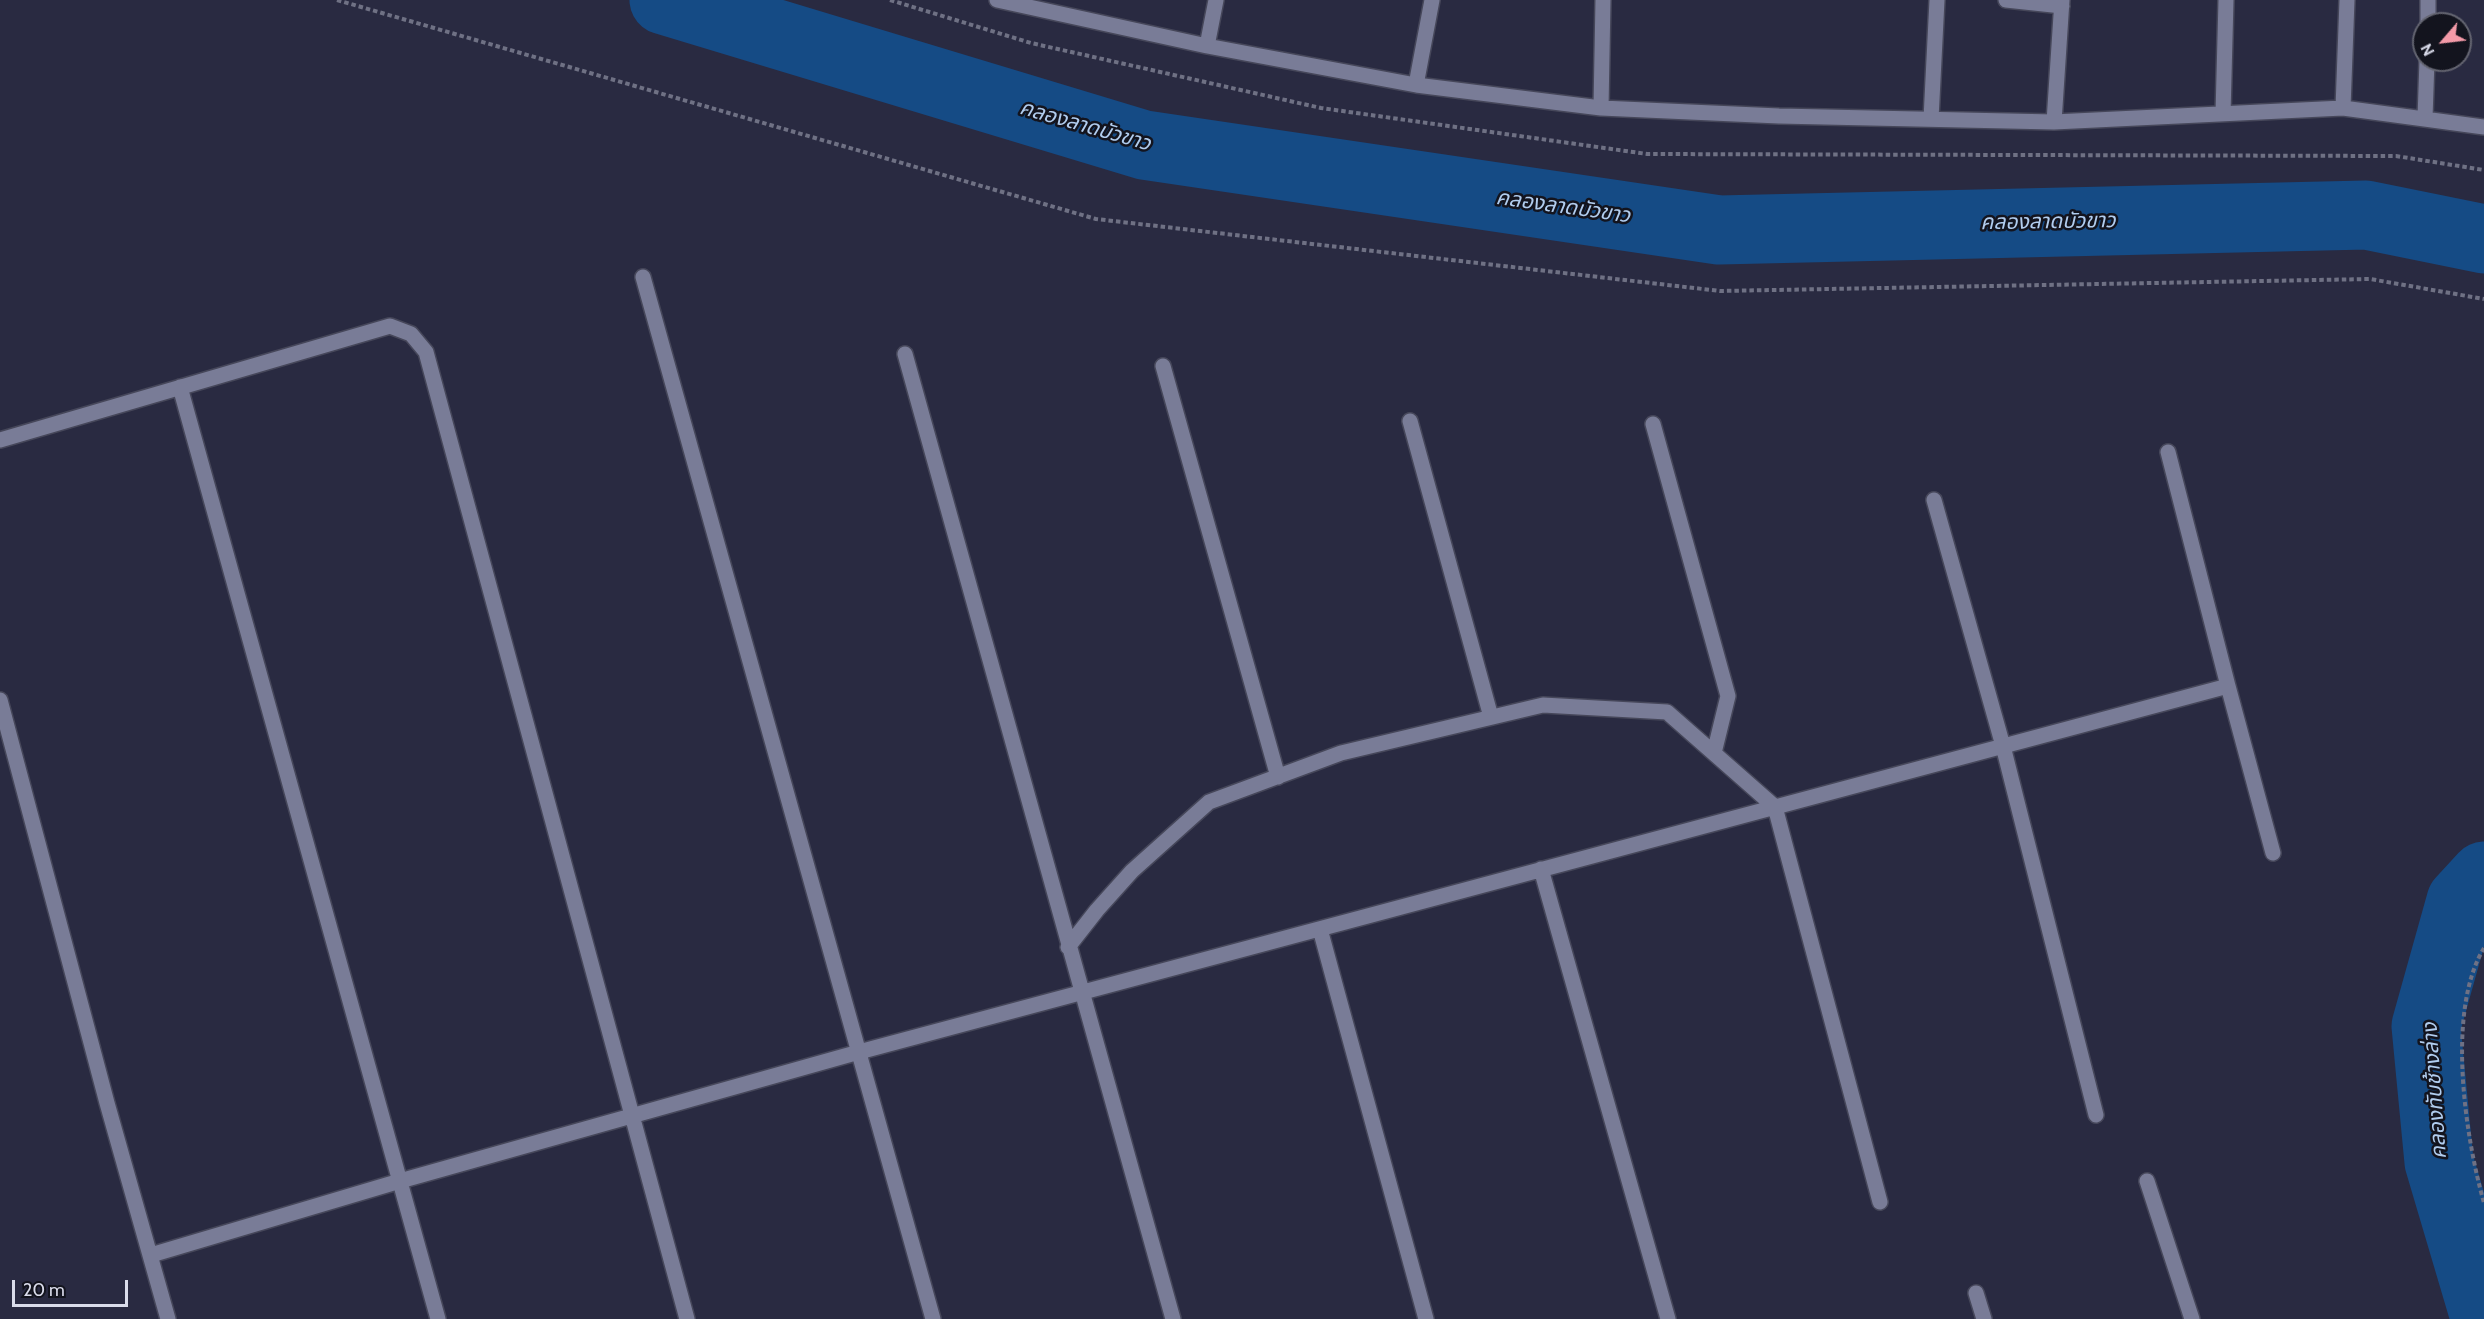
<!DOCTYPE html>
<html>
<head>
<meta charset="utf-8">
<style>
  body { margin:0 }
  #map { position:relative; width:2484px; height:1319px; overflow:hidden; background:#292a41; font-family:Cabin,sans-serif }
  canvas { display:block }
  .north { position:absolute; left:2412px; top:12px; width:60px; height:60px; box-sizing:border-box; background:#13141e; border:2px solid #636470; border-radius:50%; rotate:242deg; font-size:16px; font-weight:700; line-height:24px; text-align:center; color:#dadceb }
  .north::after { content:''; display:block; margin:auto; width:21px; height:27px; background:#f39aa8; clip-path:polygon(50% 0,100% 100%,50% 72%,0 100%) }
  .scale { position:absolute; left:12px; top:1280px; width:116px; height:27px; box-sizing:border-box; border:3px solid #dadceb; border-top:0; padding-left:8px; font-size:18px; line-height:21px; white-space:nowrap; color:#dadceb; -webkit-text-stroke:4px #13141e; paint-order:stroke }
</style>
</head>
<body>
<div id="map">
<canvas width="2484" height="1319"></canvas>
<div class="north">N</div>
<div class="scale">20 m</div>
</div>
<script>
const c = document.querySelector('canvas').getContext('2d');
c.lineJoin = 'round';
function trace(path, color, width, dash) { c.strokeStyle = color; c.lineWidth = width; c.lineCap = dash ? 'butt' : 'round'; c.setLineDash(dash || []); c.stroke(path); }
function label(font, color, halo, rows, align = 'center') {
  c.font = font + ' Cabin,"Noto Sans Thai",sans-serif'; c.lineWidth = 5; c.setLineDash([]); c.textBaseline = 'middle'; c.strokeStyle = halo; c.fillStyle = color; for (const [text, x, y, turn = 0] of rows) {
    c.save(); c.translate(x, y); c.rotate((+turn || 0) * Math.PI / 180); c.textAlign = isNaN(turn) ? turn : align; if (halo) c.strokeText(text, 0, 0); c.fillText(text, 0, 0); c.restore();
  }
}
const river = new Path2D(`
  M664 0 1144 145 1719 230 2366 215 2484 239
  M2484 876 2461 901 2426 1026 2439 1162 2484 1314`);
const path = new Path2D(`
  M337 0 1096 219 1720 291 2370 279 2484 299
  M890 0 1031 43 1321 108 1647 154 2396 156 2484 170
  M2484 948C2446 1010 2465 1136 2484 1203`);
const street = new Path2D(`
  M997 0 1207 46 1416 85 1601 108 1779 116 2054 122 2343 108 2484 127
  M2006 0 2062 6
  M2428 24V0
  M1207 46 1216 0
  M1416 85 1432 0
  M1601 108 1603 0
  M2343 108 2347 0
  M2223 114 2226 0
  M2425 118 2427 60
  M1931 119 1937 0
  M2054 122 2062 0
  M643 277 933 1319
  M905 354 1173 1319
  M1163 366 1278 777
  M180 387 438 1319
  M1410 421 1491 717
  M1653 424 1728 696 1714 753
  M0 440 390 326 411 334 426 352 687 1319
  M1934 500 2003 746 2096 1115
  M2228 686 2273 853
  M0 700 107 1103 168 1319
  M1541 869 1668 1319
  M1320 929 1426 1319
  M1068 947 1097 910 1132 871 1209 802 1341 753 1543 705 1667 712 1775 807 1880 1202
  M2147 1181 2192 1319
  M151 1255 400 1181 859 1052 2228 686 2168 452
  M1976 1293 1984 1319`);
const waterNames = [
  ["คลองลาดบัวขาว",1085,126,16],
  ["คลองลาดบัวขาว",1563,207,8],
  ["คลองลาดบัวขาว",2048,222,-1],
  ["คลองทับช้างล่าง",2435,1091,-94]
];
trace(river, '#154b85', 69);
trace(street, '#46475a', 18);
trace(path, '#6f7184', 4, [4.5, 3]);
trace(street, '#797c97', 15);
label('italic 21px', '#b1cdef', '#13141e', waterNames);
</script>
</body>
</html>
